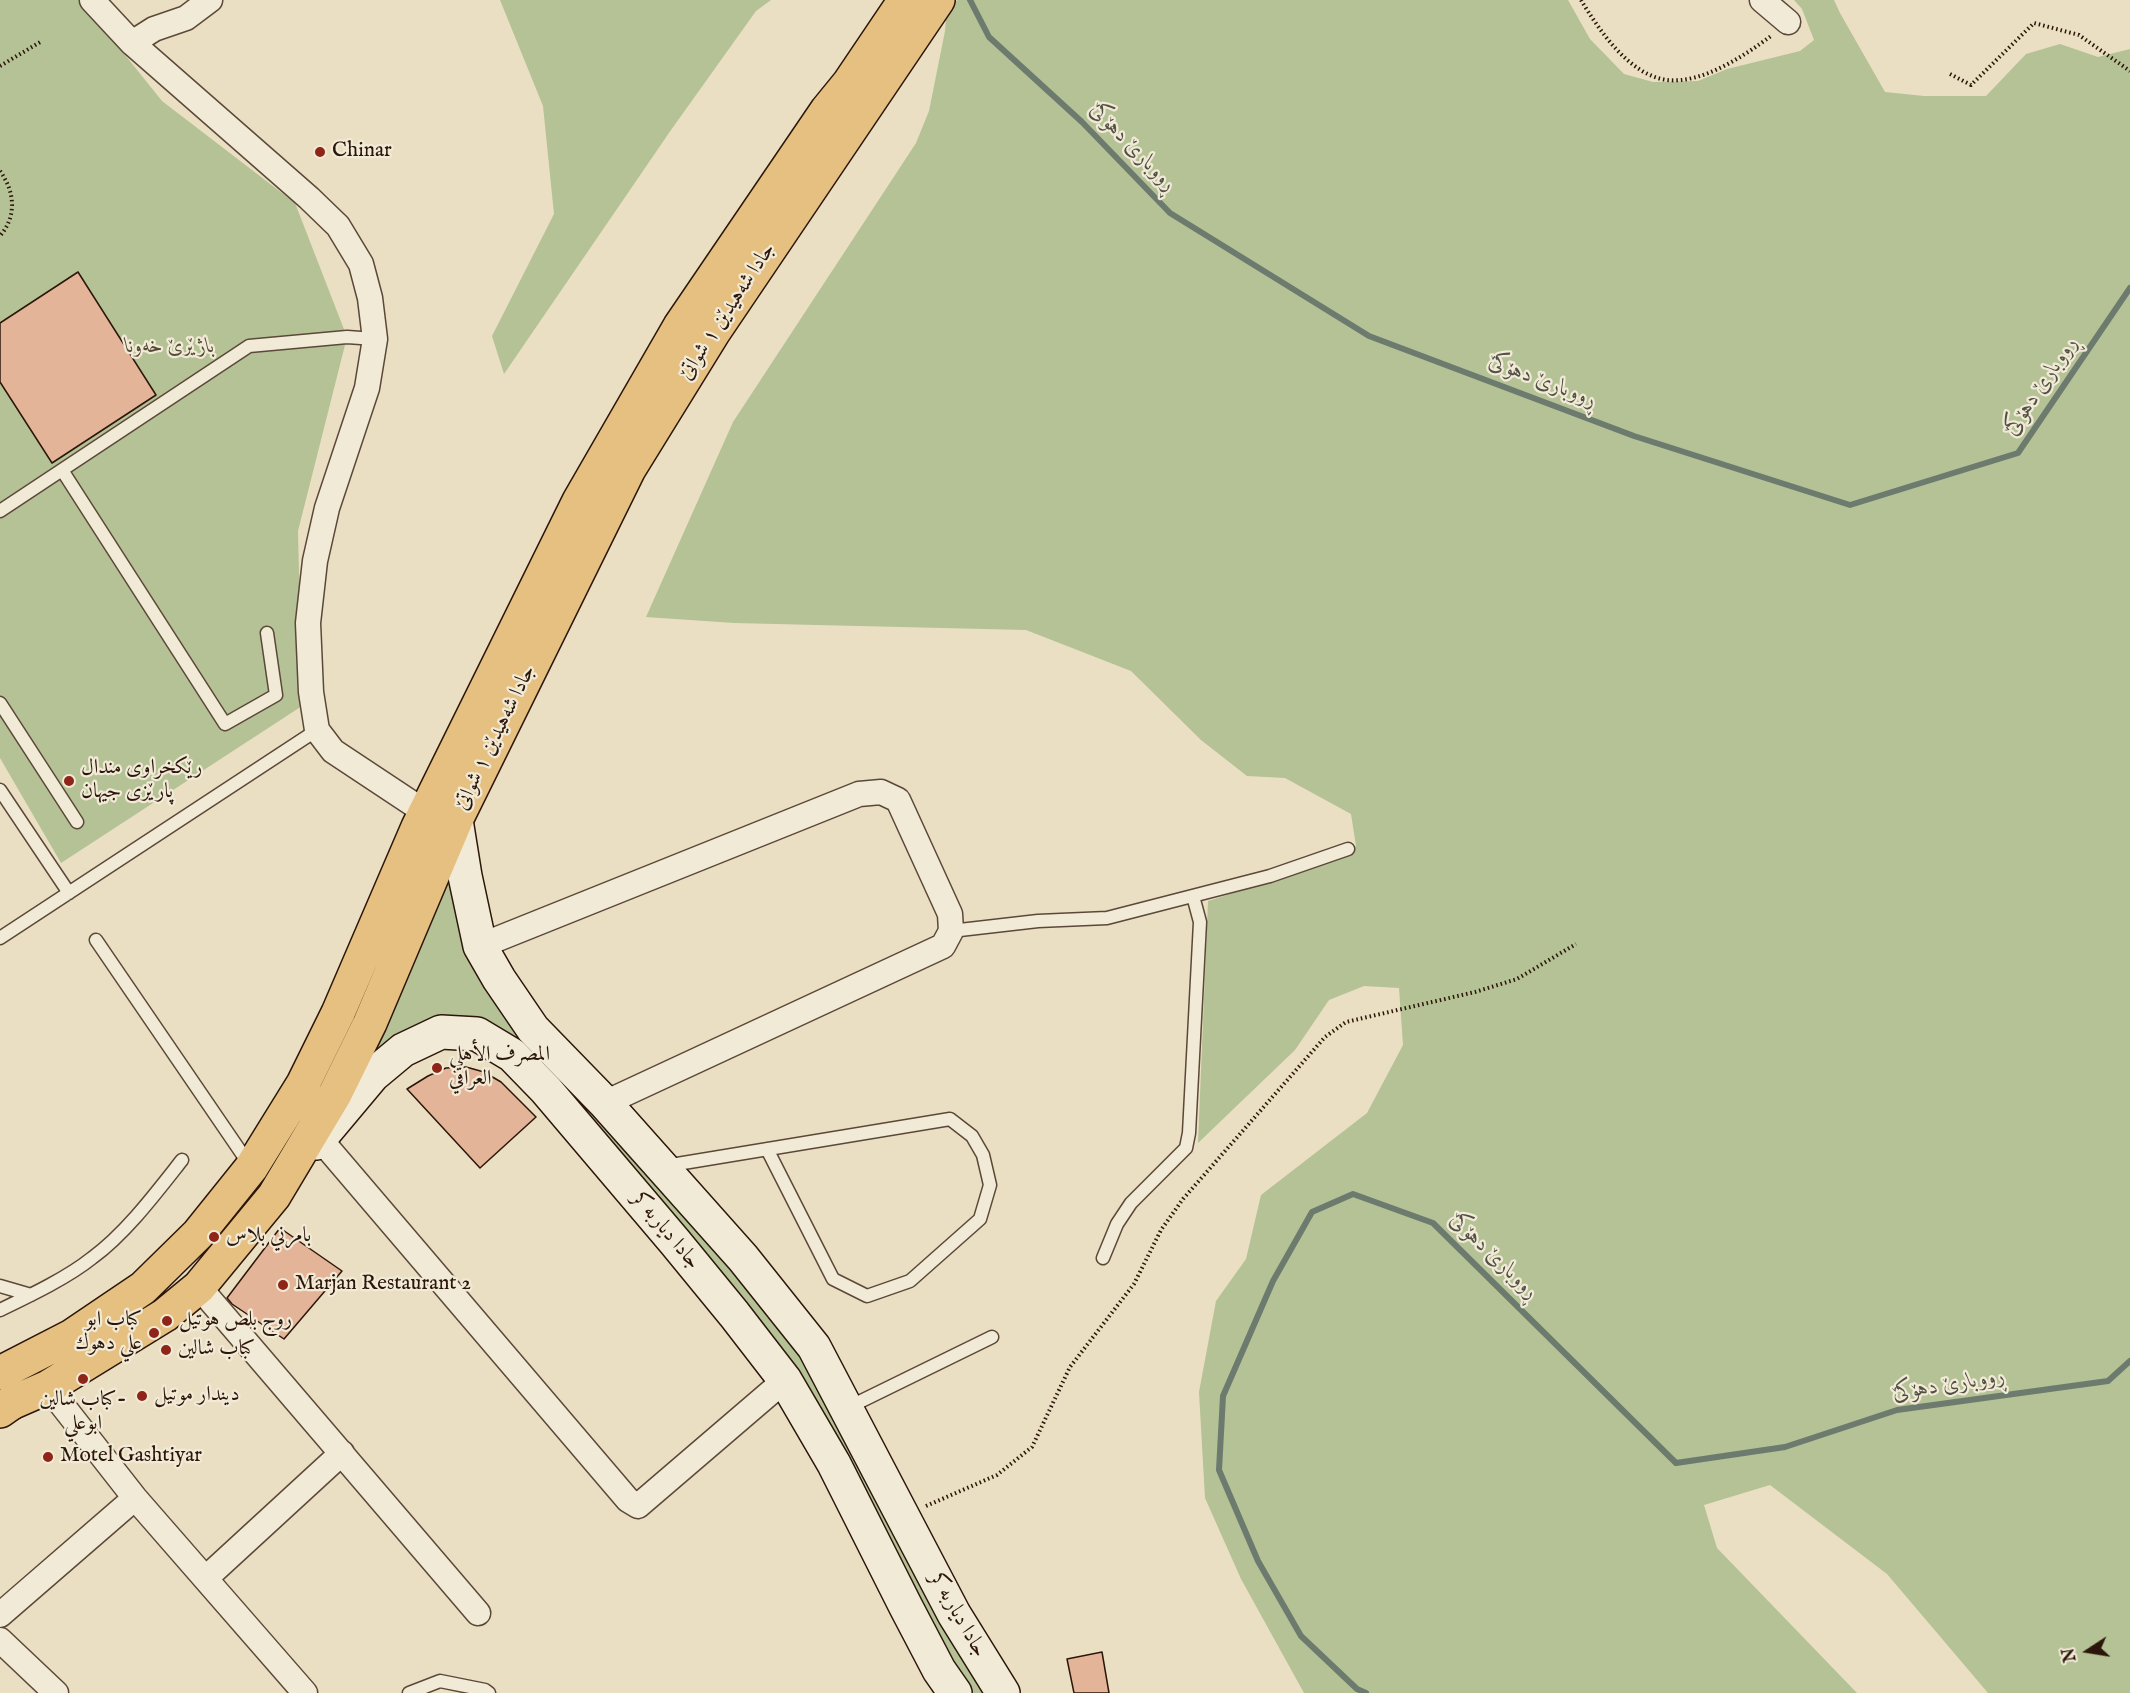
<!DOCTYPE html>
<html>
<head>
<meta charset="utf-8">
<style>
  body { margin:0 }
  #map { position:relative; width:2130px; height:1693px; overflow:hidden; background:#eadfc2; font-family:"IM FELL English",serif }
  canvas { display:block }
  .north { position:absolute; left:2058px; top:1621px; width:60px; height:60px; -webkit-text-stroke:4px #f1ead7; paint-order:stroke; rotate:258deg; font-size:16px; font-weight:700; line-height:24px; text-align:center; color:#2c160a }
  .north::after { content:''; display:block; margin:auto; width:21px; height:27px; background:#2c160a; clip-path:polygon(50% 0,100% 100%,50% 72%,0 100%) }
</style>
</head>
<body>
<div id="map">
<canvas width="2130" height="1693"></canvas>
<div class="north">N</div>
</div>
<script>
const c = document.querySelector('canvas').getContext('2d');
c.lineJoin = 'round';
function fill(path, color) { c.fillStyle = color; c.fill(path, 'evenodd'); }
function trace(path, color, width, dash) { c.strokeStyle = color; c.lineWidth = width; c.lineCap = dash ? 'butt' : 'round'; c.setLineDash(dash || []); c.stroke(path); }
function label(font, color, halo, rows, align = 'center') {
  c.font = font + ' "IM FELL English",Amiri,serif'; c.lineWidth = 4.5; c.setLineDash([]); c.textBaseline = 'middle'; c.strokeStyle = halo; c.fillStyle = color; for (const [text, x, y, turn = 0] of rows) {
    c.save(); c.translate(x, y); c.rotate((+turn || 0) * Math.PI / 180); c.textAlign = isNaN(turn) ? turn : align; if (halo) c.strokeText(text, 0, 0); c.fillText(text, 0, 0); c.restore();
  }
}
const green = new Path2D(`
  M0 0H81L162 101 295 203 347 337 298 531 302 706 61 863 0 758Z
  M500 0H771L756 11 671 130 504 374 492 336 554 214 543 106Z
  M958 0H1568L1590 39 1624 74 1653 82 1698 81 1727 69 1800 51 1814 40 1802 9 1794 0H1834L1840 13 1885 92 1924 96H1986L2026 54 2060 44 2098 57 2130 49V1693H1988L1887 1574 1770 1485 1704 1505 1717 1548 1857 1693H1304L1241 1579 1205 1498 1199 1392 1216 1301 1246 1259 1261 1195 1367 1113 1403 1045 1399 988 1364 986 1329 1000 1295 1050 1198 1143 1208 901 1340 859 1356 846 1351 814 1285 778 1247 776 1201 740 1131 671 1026 630 734 623 646 617 733 422 916 143 929 111 945 31 947 5Z
  M456 820 480 946 743 1258 1003 1693H955L785 1380 477 1034 335 1094Z`);
const stream = new Path2D(`
  M970 0 989 37 1082 122 1170 213 1369 336 1634 436 1850 505 2018 453 2130 288
  M1366 1693 1357 1689 1301 1636 1258 1561 1219 1470 1223 1396 1273 1281 1312 1212 1353 1194 1433 1223 1676 1463 1785 1447 1897 1410 2108 1381 2130 1361`);
const building = new Path2D(`
  M78 272 156 395 52 463 0 382V323Z
  M466 1067 484 1072 501 1082 536 1117 480 1168 407 1089 428 1076 446 1068Z
  M280 1228 342 1271 284 1339 232 1304 227 1298Z
  M1102 1652 1109 1693H1074L1067 1659Z`);
const path = new Path2D(`
  M1581 0C1599 30 1629 75 1667 80 1702 84 1744 56 1771 36
  M0 66 42 41
  M1950 74 1971 85 2034 23 2079 35 2130 71
  M0 171C15 192 17 216 0 236
  M926 1506 997 1475 1032 1447 1070 1367 1134 1284 1161 1230 1183 1199 1325 1037 1346 1022 1475 992 1517 979 1576 944`);
const lane = new Path2D(`
  M62 470 225 724 276 695 267 633
  M0 511 249 346 347 337 375 339
  M0 703 77 822
  M0 790 69 893
  M951 931 1038 921 1107 918 1270 876 1348 849
  M0 938 317 730
  M96 940 249 1164
  M665 1166 950 1119 972 1136 983 1155 990 1185 980 1219 910 1281 867 1296 833 1279 767 1149
  M1103 1258 1117 1224 1131 1203 1186 1148 1189 1133 1200 922 1193 896
  M0 1286 31 1295
  M0 1310C29 1296 67 1278 92 1258 126 1233 156 1193 182 1160
  M847 1408 992 1337
  M409 1693 440 1681 485 1690 489 1693`);
const street = new Path2D(`
  M92 0 132 43 309 198 338 226 361 264 370 298 375 339 367 388 327 508 315 561 308 623 311 692 317 730 333 751 425 812
  M1762 0 1788 22
  M132 43 154 29 186 18 210 0
  M480 946 859 794 881 792 898 800 950 914 951 931 943 946 605 1103
  M320 1139 628 1500 638 1506 785 1380
  M199 1287 478 1613
  M48 1387 135 1498 305 1693
  M206 1578 342 1453
  M0 1615 135 1498
  M0 1640 56 1693`);
const secondary = new Path2D(`
  M456 820 465 876 480 946 499 979 533 1029 605 1103 743 1258 814 1347 954 1614 1003 1693
  M316 1143 373 1075 403 1050 441 1032 477 1034 512 1055 546 1090 675 1242 734 1314 785 1380 834 1464 906 1607 939 1670 955 1693`);
const primary = new Path2D(`
  M0 1373 72 1336 143 1288 198 1234 251 1168 303 1084 338 1013 418 827 579 501 680 326 827 110 849 83 905 0
  M0 1408 48 1387 165 1315 199 1287 274 1196 335 1094 370 1023 456 820 629 469 713 333 938 0`);
const highway = new Path2D(`
  M0 1411 10 1404`);
const markers = [
  [320,152,6,"#8f2418"],
  [69,781,6,"#8f2418"],
  [437,1068,6,"#8f2418"],
  [214,1237,6,"#8f2418"],
  [283,1285,6,"#8f2418"],
  [167,1321,6,"#8f2418"],
  [154,1333,6,"#8f2418"],
  [166,1350,6,"#8f2418"],
  [83,1379,6,"#8f2418"],
  [142,1396,6,"#8f2418"],
  [48,1457,6,"#8f2418"]
];
const poiNames = [
  ["Chinar",332,152],
  ["رێکخراوی مندال",81,769],
  ["پارێزی جیهان",81,793],
  ["المصرف الأهلي",449,1056],
  ["العراقي",449,1080],
  ["بامرني بلاس",226,1237],
  ["Marjan Restaurant 2",295,1285],
  ["كباب ابو",142,1321,"right"],
  ["علي دهوك",142,1345,"right"],
  ["روج بلص هوتيل",179,1321],
  ["كباب شالين",178,1350],
  ["ديندار موتيل",154,1396],
  ["كباب شالين-",83,1401,"center"],
  ["ابوعلي",83,1425,"center"],
  ["Motel Gashtiyar",60,1457]
];
const streetNames = [
  ["جادا شەهیدێن ١ شواتێ",728,312,-57],
  ["جادا شەهیدێن ١ شواتێ",496,738,-64],
  ["جادا دیاربه‌كر",665,1231,50],
  ["جادا دیاربه‌كر",957,1615,60]
];
const parkNames = [
  ["باژێرێ خه‌ونا",170,348]
];
const waterNames = [
  ["ڕووبارێ دهۆكێ",1132,148,46],
  ["ڕووبارێ دهۆكێ",1542,382,21],
  ["ڕووبارێ دهۆكێ",2042,387,-56],
  ["ڕووبارێ دهۆكێ",1493,1257,44],
  ["ڕووبارێ دهۆكێ",1949,1386,-9]
];
fill(green, '#b4c296');
trace(stream, '#6d7a6e', 6);
fill(building, '#e3b497');
trace(building, '#2c160a', 1.5);
trace(lane, '#5c4838', 15);
trace(street, '#5c4838', 27);
trace(secondary, '#2c160a', 36);
trace(primary, '#2c160a', 36);
trace(highway, '#2c160a', 36);
trace(path, '#2c160a', 4, [1.5, 3]);
trace(lane, '#f1ead7', 12);
trace(street, '#f1ead7', 24);
trace(secondary, '#f1ead7', 33);
trace(primary, '#e5c081', 33);
trace(highway, '#e5c081', 33);
for (const [x, y, r, color] of markers) { const dot = new Path2D(); dot.arc(x, y, r, 0, 2 * Math.PI); c.fillStyle = color; c.fill(dot); trace(dot, '#f1ead7', 2); }
label('21px', '#2c160a', '#f1ead7', poiNames, 'left');
label('21px', '#2c160a', '#f1ead7', streetNames);
label('italic 21px', '#554a34', '#f1ead7', parkNames);
label('italic 22px', '#525044', '#f1ead7', waterNames);
</script>
</body>
</html>
